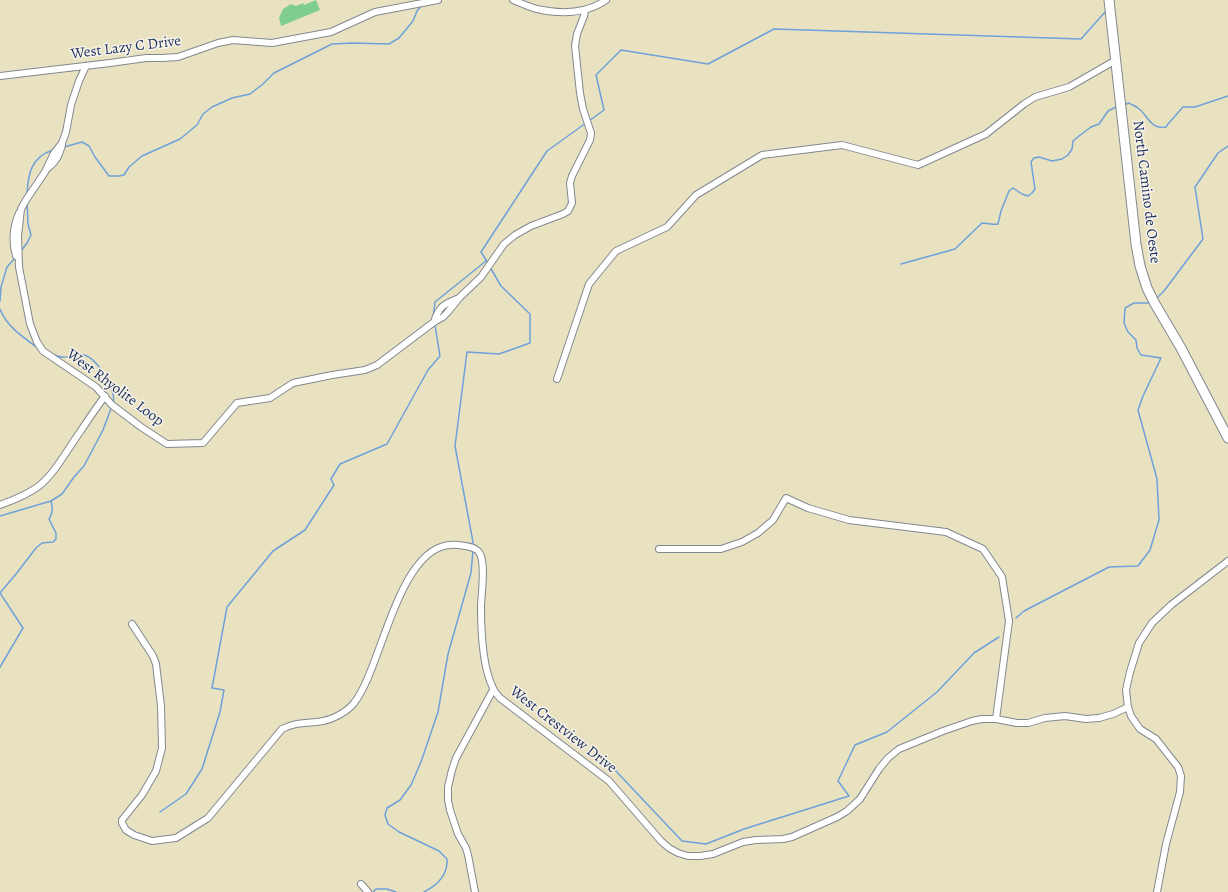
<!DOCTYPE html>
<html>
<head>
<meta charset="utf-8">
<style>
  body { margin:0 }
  canvas { display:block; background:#e9e2c1 }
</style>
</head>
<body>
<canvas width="1228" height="892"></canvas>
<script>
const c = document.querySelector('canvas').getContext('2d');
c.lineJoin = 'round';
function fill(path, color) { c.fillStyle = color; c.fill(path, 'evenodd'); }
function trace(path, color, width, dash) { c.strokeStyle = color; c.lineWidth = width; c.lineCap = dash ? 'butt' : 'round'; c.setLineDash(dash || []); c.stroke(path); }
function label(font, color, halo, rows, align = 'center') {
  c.font = font + ' Alegreya,serif'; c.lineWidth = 3; c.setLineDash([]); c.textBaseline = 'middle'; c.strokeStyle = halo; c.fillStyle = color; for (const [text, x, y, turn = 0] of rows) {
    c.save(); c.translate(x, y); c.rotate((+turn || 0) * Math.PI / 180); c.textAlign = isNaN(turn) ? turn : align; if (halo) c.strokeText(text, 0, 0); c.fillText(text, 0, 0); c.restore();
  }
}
const green = new Path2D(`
  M316 0 320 10 281 26 279 18 283 9 291 4 296 6 303 3 304 5Z`);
const stream = new Path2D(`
  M1124 105 1129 103C1132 105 1136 106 1138 108 1148 115 1150 130 1166 127L1168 124 1183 107H1195L1228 96
  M589 121 604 110 596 75 621 50 708 64 774 29 1081 39 1106 11
  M64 147 82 142 89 146 95 157 109 176H119L124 175 129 167 142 156 180 139 197 125 203 114 212 107 232 98 250 94 263 84 274 73 332 44 352 43 389 44 399 38 413 21 417 11 421 6
  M27 194C28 174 31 157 53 150
  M21 251 27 243 31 235 28 224 27 202
  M488 263 481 252 547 151 586 123
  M901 264 955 249 982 223C988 223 993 225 998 224L1001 211 1009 191 1013 188 1022 194 1028 196 1032 193 1035 189 1031 162 1034 158 1039 157 1052 161 1062 159 1068 155 1072 149 1073 141 1079 136 1091 127 1099 124 1108 111 1118 106
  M1158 297 1164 291 1203 239 1195 187 1218 153 1228 146
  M0 301 1 287 7 267 16 257
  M0 309C7 327 23 337 38 348
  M433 318 435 302 486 261
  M54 355C57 356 60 357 63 357 70 358 77 354 84 355 97 358 117 391 113 403
  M0 516 51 501 62 494 74 477 84 466 103 430 112 406
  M473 546V542L455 446 467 352 499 354 530 343V314L501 286 490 267
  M1016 618 1024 611 1109 567 1138 566 1150 550 1159 520 1157 479 1138 410 1143 396 1161 358 1141 355 1137 348 1136 340 1128 332 1124 323 1125 308 1134 303H1148
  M0 667 23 628 0 593 16 574 36 548 42 543 53 542 56 539V533L49 519C53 512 53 509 51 501
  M614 769 682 841 706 844 744 829 849 796 838 781 855 745 887 732 937 692 974 653 999 637
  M160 812 186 794 202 769 220 712 224 690 212 688 227 607 273 551 305 530 334 485 331 479 340 464 387 444 428 370 440 356 435 325
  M373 892 376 889H387L396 892
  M424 892C438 885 448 875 447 859L439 851 399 832 388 824 385 815 387 808 400 800 411 785 421 762 438 712 448 654 471 573 473 550`);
const street = new Path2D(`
  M513 0C521 3 529 7 537 9 560 14 586 14 606 0
  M86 66 79 81 71 105 66 132 62 143 54 153 45 172 26 200 21 209 18 236 19 267 30 324 37 342 43 351 96 387 112 405 141 427 167 444 203 443 237 403 270 398 293 383 332 375 365 370 377 365 434 322 443 317 447 313 460 297 481 277 504 244 515 235 531 226 563 214 568 211 572 203 570 183 572 176 590 140 591 133 583 109 580 93 575 46 577 34 584 16 585 10
  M0 76 110 63 146 58H162L178 57 218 43 233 40 272 43 331 32 375 12 438 0
  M47 169C56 162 59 156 62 145
  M16 256C12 242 13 227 19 213
  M434 322C439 306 444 304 459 298
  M557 379 589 284 616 251 667 227 696 195 762 155 842 145 918 165 986 134 1024 104 1035 97 1069 87 1116 60
  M0 505C14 500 27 495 39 486 56 472 67 450 80 432 88 420 96 408 105 396
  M659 549H721L742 542 758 533 773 520 786 498 808 508 849 520 946 532 983 549 1002 577 1009 621 996 719
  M132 624 153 656 156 664 161 706 162 748 156 771 142 795 122 820V823L126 830 134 835 152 841 176 838 208 818 282 729C298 721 307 724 323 721 334 719 348 711 354 703 383 667 399 537 458 545 465 546 473 546 478 551 487 559 481 595 481 607 481 630 483 668 493 688 494 692 498 695 500 698L609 781 661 841 669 848 678 853 688 856H700L713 854 743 842 756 840 783 839 792 837 837 817 847 811 860 799 879 769 888 758 899 749 943 731 972 721 982 719H996L1017 723H1028L1045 718 1065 716 1086 719 1099 718 1113 714 1128 707
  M361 884 368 892
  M475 892 468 855 466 848 458 834 450 810 448 800V787L452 770 456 758 493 690
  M1157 892 1166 844 1180 792 1181 776 1178 767 1156 739 1140 729 1131 716 1128 707 1126 690 1130 672 1139 643 1152 623 1171 605 1228 561`);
const secondary = new Path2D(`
  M1109 0 1136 244 1140 266 1147 288 1155 304 1181 348 1228 438`);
const streetNames = [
  ["West Lazy C Drive",126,48,-7],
  ["North Camino de Oeste",1146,192,83],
  ["West Rhyolite Loop",115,388,37],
  ["West Crestview Drive",563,730,38]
];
fill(green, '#7fce8e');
trace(stream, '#6ea1d9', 1.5);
trace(street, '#828890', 8);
trace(secondary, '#828890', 11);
trace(street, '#fff', 6);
trace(secondary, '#fff', 9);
label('15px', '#1b2f5e', '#f7f3e8', streetNames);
</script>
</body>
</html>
